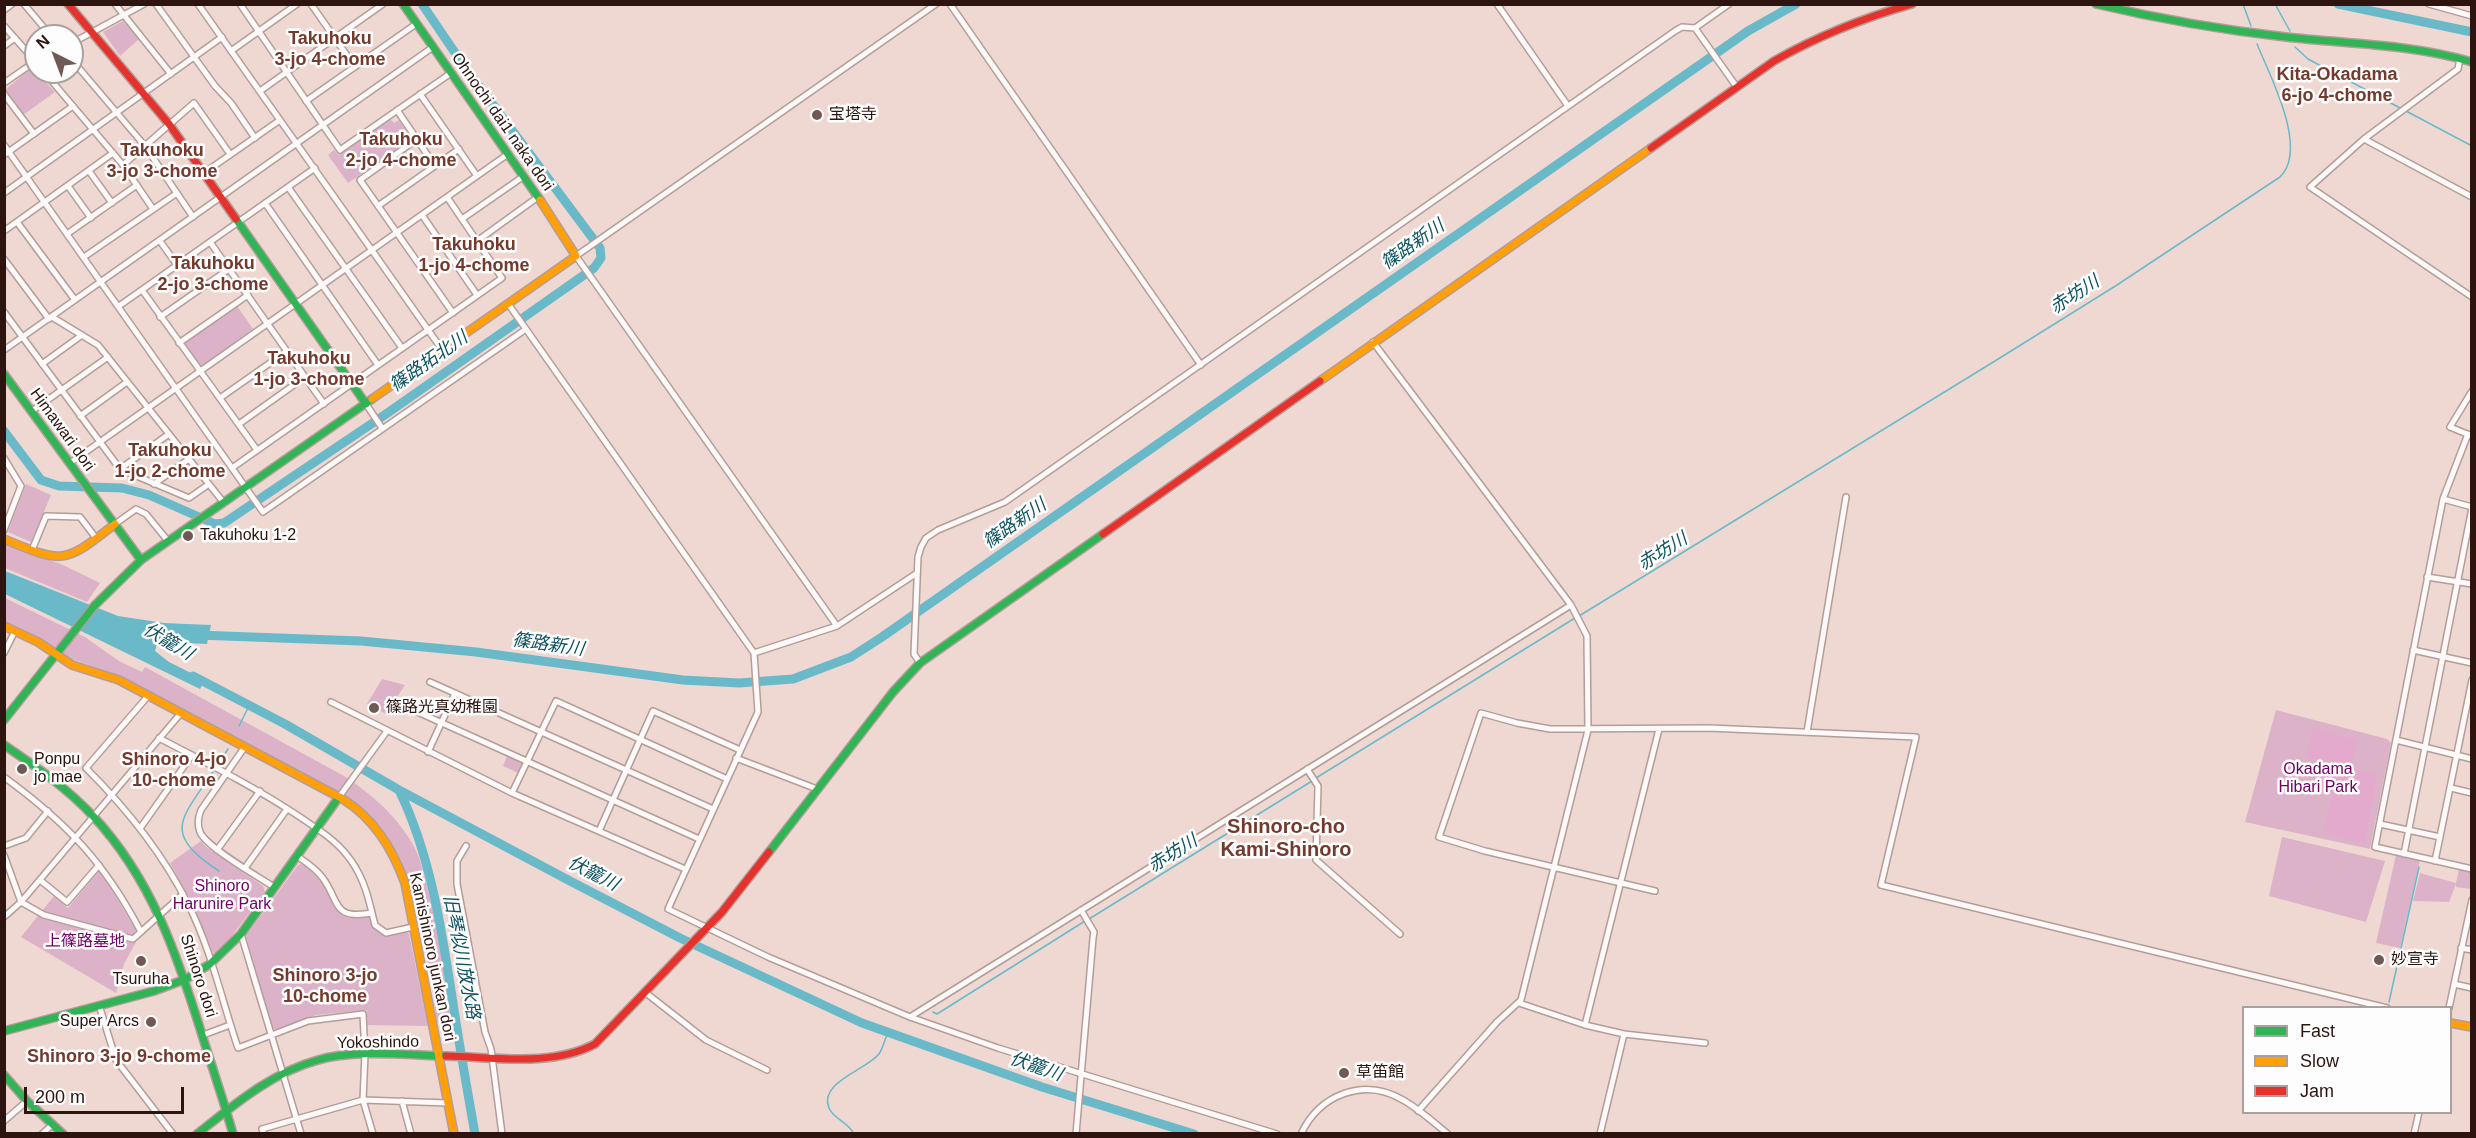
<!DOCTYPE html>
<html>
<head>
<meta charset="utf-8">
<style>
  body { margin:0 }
  #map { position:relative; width:2476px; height:1138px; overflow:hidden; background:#efd8d2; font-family:Arial,sans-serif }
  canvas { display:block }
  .frame { position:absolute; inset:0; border:6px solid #2d140f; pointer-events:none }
  .legend { position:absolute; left:2242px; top:1006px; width:210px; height:108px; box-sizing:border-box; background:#fdfdfd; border:2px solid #aaa09e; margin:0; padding:8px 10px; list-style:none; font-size:18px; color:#2d140f }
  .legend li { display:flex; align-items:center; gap:12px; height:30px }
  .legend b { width:30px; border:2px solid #aaa09e }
  .north { position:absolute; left:24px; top:24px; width:60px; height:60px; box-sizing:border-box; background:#fdfdfd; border:2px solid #aaa09e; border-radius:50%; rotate:318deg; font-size:16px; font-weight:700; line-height:24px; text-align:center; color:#2d140f }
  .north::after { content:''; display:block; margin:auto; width:21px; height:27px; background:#715953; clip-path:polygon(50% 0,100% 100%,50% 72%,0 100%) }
  .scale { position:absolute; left:24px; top:1087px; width:160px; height:27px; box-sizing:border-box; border:3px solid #2d140f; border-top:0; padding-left:8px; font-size:18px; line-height:21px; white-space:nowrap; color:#2d140f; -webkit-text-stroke:4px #fdfdfd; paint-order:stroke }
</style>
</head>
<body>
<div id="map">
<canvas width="2476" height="1138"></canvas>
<div class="frame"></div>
<ul class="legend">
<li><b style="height:8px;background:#30b455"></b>Fast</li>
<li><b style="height:8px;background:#ff9f0a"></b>Slow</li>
<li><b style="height:8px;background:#e5322d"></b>Jam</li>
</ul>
<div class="north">N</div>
<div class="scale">200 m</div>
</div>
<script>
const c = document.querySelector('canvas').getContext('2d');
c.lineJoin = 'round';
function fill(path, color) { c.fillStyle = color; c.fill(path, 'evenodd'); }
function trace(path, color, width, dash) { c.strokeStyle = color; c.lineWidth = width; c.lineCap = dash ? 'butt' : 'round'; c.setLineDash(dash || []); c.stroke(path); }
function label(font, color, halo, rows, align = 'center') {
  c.font = font + ' Arial,"Noto Sans JP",sans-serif'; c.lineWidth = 5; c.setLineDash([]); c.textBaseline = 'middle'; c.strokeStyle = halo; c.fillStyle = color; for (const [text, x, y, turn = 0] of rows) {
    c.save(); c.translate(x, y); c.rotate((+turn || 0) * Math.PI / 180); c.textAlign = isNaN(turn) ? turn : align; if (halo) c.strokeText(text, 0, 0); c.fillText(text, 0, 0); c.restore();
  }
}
const green = new Path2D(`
  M123 21 139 39 120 56 103 32Z
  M31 68H35L36 72 55 92 23 115 5 90Z
  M390 119 394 123 399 120 411 139 348 183 328 155 334 150 339 155Z
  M237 306 253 329 202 366 199 365 185 343Z
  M26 484 51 495 31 542 8 532Z
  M4 542 63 565 100 583 87 602 5 568Z
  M5 598 85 637 119 661 142 672 145 667 344 776C370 793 396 815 412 843 420 856 423 871 427 886 439 930 444 976 451 1021L437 1022C427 960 419 875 379 825 366 808 346 797 328 786L134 683 112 673 72 659 24 630 5 622Z
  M382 679 405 685 386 714 367 704Z
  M2276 710 2387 739 2391 743 2370 849 2245 822Z
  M507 756 523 763 518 773 503 766Z
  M2282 837 2385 861 2366 922 2269 896Z
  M201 841 205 846 263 886 265 892 228 941 214 953 211 952 191 903 170 863Z
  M2396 855 2420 860 2400 948 2376 943Z
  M302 864C310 870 318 877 323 885 338 907 333 923 369 917 374 938 390 936 407 932L409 934 428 1026 367 1025V1010L316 1015 276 1029 272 1028 246 936 298 865Z
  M2459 869 2471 872V889L2456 887V884L2449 902 2413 901 2420 873 2456 883Z
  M100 871 136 930 132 936 136 942 124 964 116 993 21 937 54 896 68 908 98 872Z`);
const forest = new Path2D(`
  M2313 728 2357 740 2351 766 2307 757Z
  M2339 768 2377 774 2365 844 2324 832Z`);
const water = new Path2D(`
  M5 571 118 616 164 623 211 625 207 644 164 642 157 644 155 651 169 662 205 680 200 689 5 594Z`);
const stream = new Path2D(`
  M2243 4 2251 26
  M2275 4 2290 31
  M2295 47 2308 59 2402 109
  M2406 111 2472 146
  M1579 616 1995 361 2117 285 2280 177C2309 149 2270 76 2257 44
  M239 726 249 706
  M219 763 228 749
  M214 770C182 819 160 832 219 871
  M1316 778 1575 618
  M1089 919 1312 781
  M2389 1002 2419 867
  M933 1012 937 1014 1085 921
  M854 1134C848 1121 834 1120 829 1108 818 1083 866 1070 879 1054 883 1048 885 1039 888 1032`);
const river = new Path2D(`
  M2338 4 2472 32
  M4 431 41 480 59 486 122 488 149 495 215 524 224 523 389 412 594 268 601 258 600 248 464 66 422 4
  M197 635 361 641 476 652 683 680 739 683 793 679 851 657 882 637 1748 31 1796 4
  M193 676 285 724 399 790 570 881 680 938 862 1023 1042 1087 1194 1134
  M399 790C433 860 443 940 455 1016 461 1055 468 1094 475 1134`);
const street = new Path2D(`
  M24 4 51 36
  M115 4 171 74
  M156 4 215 86 231 103 255 138
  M198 4 443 351
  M240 4 340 150 451 73
  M311 4 355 67
  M950 4 1201 365
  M1497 4 1568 106
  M2429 4 2472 16
  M4 10 12 4
  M4 26 36 62
  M1695 28 1729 4
  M72 43 144 4
  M4 46 15 38
  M231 51 297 4
  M72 60 145 146 193 217
  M44 72 123 165 153 209
  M4 83 36 61
  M260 91 383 4
  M4 94 34 134
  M420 94 477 176
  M306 101 416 24
  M397 110 435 166
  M417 139 360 180 453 313
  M2364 139 2458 69 2460 58
  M4 145 263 512 526 329
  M4 155 73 106
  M123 165 194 103 230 154
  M89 171 112 203
  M204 173 280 120
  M68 186 91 218
  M288 187 402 348
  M4 193 222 37
  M2472 197 2364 139 2310 187 2472 297
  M265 203 378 365
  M378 206 459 149
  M422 215 477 295
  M462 219 524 176
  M17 222 75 300
  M4 231 113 153
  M67 234 137 185
  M160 241 177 265
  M477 241 538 197
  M210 242 324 404
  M84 257 177 193
  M4 259 49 319
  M142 290 257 450
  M509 305 754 653 758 712 668 909 768 957 910 1017 998 1048 1277 1134
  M119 306 315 168
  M4 312 120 469 189 498 209 484
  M52 317 98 345 224 503
  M160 317 229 269
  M1373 342 1571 605 1587 636 1588 730 1521 1000 1497 1022 1418 1111
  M179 343 248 295
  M4 350 433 47
  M42 364 82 335
  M2472 391 2450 427 2472 436
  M220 398 287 351
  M366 404 382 428
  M32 411 108 357
  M80 416 127 382
  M239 424 305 377
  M2468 434 2443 499 2375 847 2472 869
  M4 458 21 486 4 530
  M70 463 508 154
  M232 468 502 278 447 197
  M120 469 169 434
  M154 484 189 459
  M2443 499 2472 507
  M115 524 136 509 146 514 168 541
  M32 550 46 516 80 517 96 538
  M2427 577 2472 584
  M837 626 576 256 936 4
  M2413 650 2472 663
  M4 653 15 631
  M754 653 837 626 917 573
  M920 663 914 654 918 557 921 547 926 538 938 530 1005 502 1675 31 1682 27 1695 28 1736 86
  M430 682 713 809
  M148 696 86 768C127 809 162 852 188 904 211 949 222 1001 238 1048L308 1021 363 1014 365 1054 363 1100 373 1134
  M331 702 512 793 685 869
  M400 704 699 839
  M1807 732 1846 497
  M159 738C207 763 255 787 300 817 316 828 334 839 346 854 361 872 367 891 372 913
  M2396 740 2472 759
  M244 748 201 810C198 817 197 824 200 832 206 847 259 877 274 887
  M428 752 455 693
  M736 758 817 789
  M1307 769 1318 786 1316 860 1400 934
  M4 777C67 823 105 863 141 932
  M2451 788 2472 793
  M512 793 556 701 727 779
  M339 797 387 731
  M2380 824 2440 837
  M141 827 192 755
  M599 831 653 711 740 750
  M4 846 26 838 48 811
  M466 846 457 861V884L485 1032 491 1049 502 1134
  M217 850 260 791
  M2404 854 2472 508
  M4 855 21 902 44 915 133 939 183 894
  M297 856C306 862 316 869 322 877 341 902 331 920 372 913L375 925 386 933 413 927
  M2435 861 2472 680
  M245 868 287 809
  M40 880 67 902 99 865
  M1655 891 1485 851 1439 837 1481 713 1517 723 1550 729 1709 728 1916 737 1881 885 2387 1008
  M4 917 21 902 181 713
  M241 934 301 1134
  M2461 948 2472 950
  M2454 984 2472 988
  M646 993 706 1040 767 1070
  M1519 1003 1585 1025 1624 1034
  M99 1005 116 1060 173 1134
  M2449 1008 2472 900
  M910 1017 1571 605
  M1585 1025 1659 729
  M203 1035 230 1025
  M402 1101 411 1134
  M4 1121 27 1101
  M42 1134 52 1125
  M264 1134 262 1129 363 1100 448 1103
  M1076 1134 1093 938 1094 932 1081 910
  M1301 1134C1320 1094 1364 1077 1403 1100 1419 1109 1433 1122 1448 1134
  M1600 1134 1624 1034 1705 1043
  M2414 1134 2419 1112`);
const fast = new Path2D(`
  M403 4 540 200
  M2096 4C2159 19 2222 30 2286 37 2348 44 2411 44 2472 62
  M236 219 366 404
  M4 374 141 560
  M4 720 95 605 141 560 372 399
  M4 745C35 766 67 788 93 816 152 879 178 957 203 1038 213 1070 224 1102 233 1134
  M769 852 893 692 920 663 1103 534
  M4 1031 154 991 186 979 210 964 241 934 339 797 341 798
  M4 1075 27 1101 63 1134
  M197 1134C235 1104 271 1073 318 1060 354 1049 408 1055 446 1056`);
const slow = new Path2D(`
  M1320 381 1651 148
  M372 399 576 256 540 200
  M4 539C63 564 64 564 115 524
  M4 626 38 642 72 665 119 680 339 797
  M341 798C374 818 392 848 405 883L454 1134
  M2450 1023 2472 1027`);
const jam = new Path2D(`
  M68 4 169 124 236 219
  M1651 148 1774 61C1818 36 1863 18 1912 4
  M1103 534 1320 381
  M446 1056C494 1057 552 1067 595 1044L722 912 769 852`);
const markers = [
  [817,115,6,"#715953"],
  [188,536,6,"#715953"],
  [374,708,6,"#715953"],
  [22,769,6,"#715953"],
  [2379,960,6,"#715953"],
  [141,961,6,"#715953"],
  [151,1022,6,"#715953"],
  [1344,1073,6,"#715953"]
];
const poiNames = [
  ["宝塔寺",829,115],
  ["Takuhoku 1-2",200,536],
  ["篠路光真幼稚園",386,708],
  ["Ponpu",34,760],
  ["jo mae",34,778],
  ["妙宣寺",2391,960],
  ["Tsuruha",141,980,"center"],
  ["Super Arcs",139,1022,"right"],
  ["草笛館",1356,1073]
];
const streetNames = [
  ["Ohnochi dai1 naka dori",502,122,55],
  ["Himawari dori",62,430,54],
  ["Kamishinoro junkan dori",432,957,78],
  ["Shinoro dori",198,976,72],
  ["Yokoshindo",378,1043,-1]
];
const parkNames = [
  ["Okadama",2318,770],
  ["Hibari Park",2318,788],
  ["Shinoro",222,887],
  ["Harunire Park",222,905],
  ["上篠路墓地",85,942]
];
const neighbourhoodNames = [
  ["Takuhoku",330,39],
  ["3-jo 4-chome",330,60],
  ["Kita-Okadama",2337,75],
  ["6-jo 4-chome",2337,96],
  ["Takuhoku",401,140],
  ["2-jo 4-chome",401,161],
  ["Takuhoku",162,151],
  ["3-jo 3-chome",162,172],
  ["Takuhoku",474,245],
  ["1-jo 4-chome",474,266],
  ["Takuhoku",213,264],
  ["2-jo 3-chome",213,285],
  ["Takuhoku",309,359],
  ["1-jo 3-chome",309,380],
  ["Takuhoku",170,451],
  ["1-jo 2-chome",170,472],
  ["Shinoro 4-jo",174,760],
  ["10-chome",174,781],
  ["Shinoro 3-jo",325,976],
  ["10-chome",325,997],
  ["Shinoro 3-jo 9-chome",119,1057]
];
const waterNames = [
  ["篠路新川",1413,245,-35],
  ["赤坊川",2075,295,-33],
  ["篠路拓北川",429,362,-35],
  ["篠路新川",1015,524,-35],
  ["赤坊川",1663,552,-32],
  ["伏籠川",168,642,31],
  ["篠路新川",548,645,8],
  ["赤坊川",1173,854,-32],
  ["伏籠川",593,874,27],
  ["旧琴似川放水路",461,957,79],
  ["伏籠川",1036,1067,19]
];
const quarterNames = [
  ["Shinoro-cho",1286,827],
  ["Kami-Shinoro",1286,850]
];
fill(green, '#dcb2c9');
fill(forest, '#e3aace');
fill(water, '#69b9c9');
trace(stream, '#69b9c9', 1.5);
trace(river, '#69b9c9', 9);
trace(street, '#b39d98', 8);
trace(fast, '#b39d98', 10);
trace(slow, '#b39d98', 10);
trace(jam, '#b39d98', 10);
trace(street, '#fdf9f8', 5);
trace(fast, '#30b455', 7);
trace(slow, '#ff9f0a', 7);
trace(jam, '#e5322d', 7);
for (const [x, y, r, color] of markers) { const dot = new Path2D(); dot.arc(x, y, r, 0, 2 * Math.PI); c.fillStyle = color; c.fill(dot); trace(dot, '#fdfdfd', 2); }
label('16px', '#2d140f', '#fdfdfd', poiNames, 'left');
label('16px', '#2d140f', '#fdfdfd', streetNames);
label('16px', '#700164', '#fdfdfd', parkNames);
label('bold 18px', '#733a2d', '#fdfdfd', neighbourhoodNames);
label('italic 18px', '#0e5360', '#fdfdfd', waterNames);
label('bold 20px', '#733a2d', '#fdfdfd', quarterNames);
</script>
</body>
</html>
